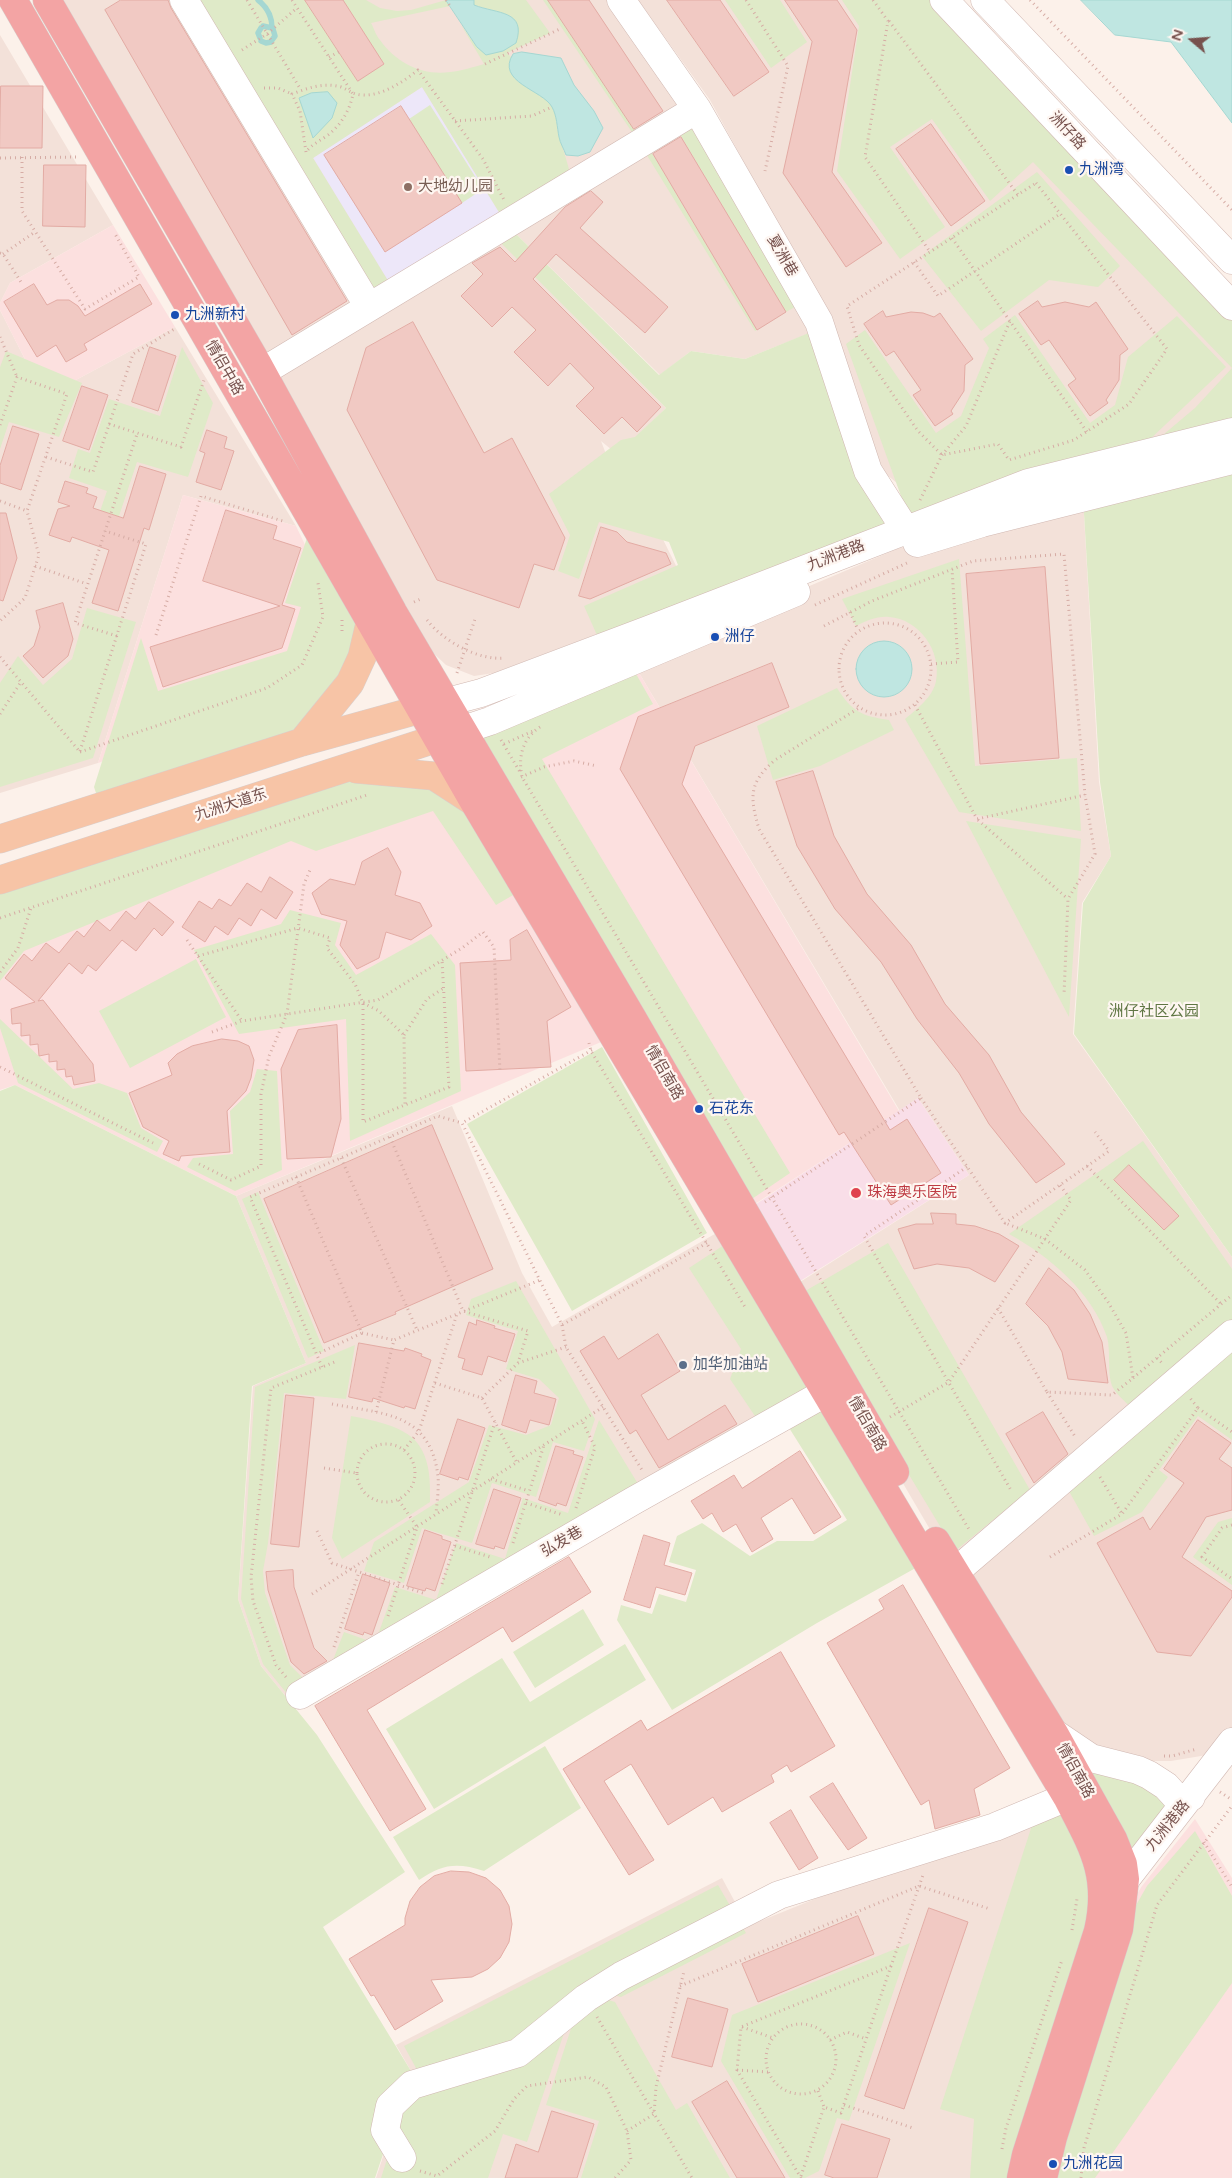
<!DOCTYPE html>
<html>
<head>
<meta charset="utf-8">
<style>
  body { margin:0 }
  #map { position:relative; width:1232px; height:2178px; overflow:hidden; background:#fcf1ea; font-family:"Varela Round",sans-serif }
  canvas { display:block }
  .north { position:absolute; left:1167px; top:15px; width:50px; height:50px; -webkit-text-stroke:4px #fef6f1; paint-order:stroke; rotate:288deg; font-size:14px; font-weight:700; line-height:20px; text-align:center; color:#77524e }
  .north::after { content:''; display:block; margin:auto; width:18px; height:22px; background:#77524e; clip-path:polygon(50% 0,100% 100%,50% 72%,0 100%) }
</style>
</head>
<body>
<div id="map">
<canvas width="1232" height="2178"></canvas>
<div class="north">N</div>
</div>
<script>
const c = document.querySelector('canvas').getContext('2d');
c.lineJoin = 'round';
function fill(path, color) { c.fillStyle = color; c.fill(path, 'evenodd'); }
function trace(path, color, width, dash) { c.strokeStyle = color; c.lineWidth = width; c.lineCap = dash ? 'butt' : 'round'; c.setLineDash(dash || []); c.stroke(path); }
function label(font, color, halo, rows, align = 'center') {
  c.font = font + ' "Varela Round","Noto Sans SC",sans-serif'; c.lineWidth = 4.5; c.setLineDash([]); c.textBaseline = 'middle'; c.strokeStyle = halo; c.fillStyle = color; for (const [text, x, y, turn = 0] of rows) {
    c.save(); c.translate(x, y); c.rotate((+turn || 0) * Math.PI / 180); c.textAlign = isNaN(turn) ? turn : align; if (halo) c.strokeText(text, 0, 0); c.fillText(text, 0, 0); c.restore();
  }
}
const residential = new Path2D(`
  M60 0H612L689 110 815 331 745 359 691 351 660 375 512 230 498 239 666 408 618 455 601 441 614 475 638 489 692 598 494 673 474 676 446 665 429 649 278 376Z
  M638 0H917L1232 336V420L1026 465 914 497 881 470 827 314 710 100Z
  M0 35 113 225 10 283 0 303Z
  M0 310 44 397 175 327 296 526 183 495 98 763 0 793Z
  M1083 497 1099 782 1111 856 1082 903 1073 1034 1232 1257V1740L1207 1755 1171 1761H1143L1077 1745 955 1572 789 1289 969 1175 918 1098 900 1111 632 661 897 549 982 523Z
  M452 1106 522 1273 552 1327 727 1227 825 1393 295 1708 261 1666 238 1599 253 1386 306 1363 236 1196Z
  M1067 1797 1021 2178H376L411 2071 396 2045 722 1878 748 1926Z`);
const commercial = new Path2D(`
  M113 225 175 327 44 397 0 310V303L10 283Z
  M183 495 296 526 333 603 275 703 98 763Z
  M632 661 899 1111 744 1211 463 731Z
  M434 777 613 1037 236 1196 15 1085 0 1090V880Z
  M1195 1819 1232 1878V2178H1044L1130 1905 1142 1886Z`);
const education = new Path2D(`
  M422 87 502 217 390 284 313 158Z`);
const medical = new Path2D(`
  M918 1098 969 1175 789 1288 744 1212Z`);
const green = new Path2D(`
  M193 0H305L358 81 384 64 343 0H366L380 8 397 11 411 10 446 0 450 6 371 23C374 28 376 36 380 40 396 63 423 76 450 72 462 71 473 67 484 64L461 25 477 47 511 16 474 5V0H526L550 33 507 53 511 57C503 86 540 87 552 106 558 116 556 129 560 140 565 154 569 169 573 184L375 304ZM422 87 502 217 390 284 313 158Z
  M543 0H548L640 137 695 122 802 303 786 312 678 131 649 148 757 330 755 331 640 144Z
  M725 0H780L807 42 771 68Z
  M842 0H937L1232 312V425L1151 445 1195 408 1232 368 1033 162 990 201 932 119 890 147 945 227 900 259 837 171 859 26Z
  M430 105 483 189 462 203 409 119Z
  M1037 172 1120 266 1098 287 1049 280 981 331 922 256Z
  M512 230 659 375 691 351 745 359 821 328 899 527 600 642 584 606 678 565 669 542 599 522 579 579 558 571 570 535 549 494 621 440 635 437 666 408 497 239Z
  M1015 315 1090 423 1115 405 1128 357 1177 316 1226 367 1145 444 910 521 846 344 865 330 936 433 961 416 989 348 983 339Z
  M182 347 213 403 188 477 137 462 117 522 90 540 107 491 69 478 78 449 90 453 109 399 160 416Z
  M6 351 82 383 59 437 9 422 0 449V367Z
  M1232 458V1257L1074 1034 1083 903 1111 856 1100 782 1083 497Z
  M310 529 365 623 358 651 297 738 99 802 94 787 141 638 158 691 287 651 301 607 285 603Z
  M959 559 975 766 1077 758 1081 831 959 812 905 719C917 709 933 697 936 681 942 651 919 619 889 617 877 616 866 621 856 626L842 599Z
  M87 608 136 622 93 758 0 787V683L18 656 43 685 72 659Z
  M631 665 653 704 542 759 790 1173 746 1203 469 732Z
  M837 688C852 712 862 716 889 720L894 730 820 766 773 780 757 726Z
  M345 772 434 781 471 807 520 891 496 905 433 811 316 851 291 841 24 951 0 981V884Z
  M966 821 1081 839 1069 1017Z
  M290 910 341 923 335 945 356 975 431 934 455 965 461 1091 350 1141 346 1019 239 1034 194 950 281 924Z
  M196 959 226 1017 130 1068 99 1011Z
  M0 1019 73 1089 99 1083 127 1093 141 1128 163 1141 157 1152 18 1083 0 1028Z
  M602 1047 707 1233 572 1311 467 1124Z
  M257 1069 277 1071 282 1170 235 1191 187 1167 193 1158 233 1154 230 1111 250 1092Z
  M15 1085 236 1196 306 1363 252 1386 238 1599 261 1666 317 1735 405 1872 323 1927 411 2071 375 2178H0V1091Z
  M1143 1141 1232 1269V1327L1132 1409C1126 1402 1116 1394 1112 1386 1107 1373 1111 1351 1107 1337 1092 1292 1049 1256 1009 1234Z
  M258 1192 324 1351 308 1358 242 1199Z
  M730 1241 818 1391 761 1425 730 1379 741 1349 689 1268Z
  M888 1243 1030 1490 955 1551 800 1294Z
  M516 1281 595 1419 584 1451 553 1442 536 1497 492 1483 472 1543 422 1528 404 1583 364 1571 374 1542 469 1482 489 1425 526 1435 551 1425 559 1398 539 1379 506 1369 518 1331 466 1315 471 1299Z
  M1232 1342V1440L1198 1416 1159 1470 1168 1477 1142 1512 1094 1536 1065 1484Z
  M355 1345 346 1399 284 1393 268 1543 263 1571 265 1593 290 1665 316 1691 296 1705 263 1664 241 1599 255 1387Z
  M822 1401 921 1565 817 1623 672 1710 617 1620 621 1605 652 1614 659 1594 686 1602 696 1570 669 1562 677 1536 702 1523 750 1556 777 1541H813L847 1520 786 1423Z
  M351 1416C409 1427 433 1437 430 1502L342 1559 332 1538Z
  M599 1420 646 1497 344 1676 333 1660 344 1632 375 1643 395 1587 436 1600 456 1543 505 1559 523 1498 568 1513Z
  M1232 1518V1585L1193 1557 1218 1522Z
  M583 1609 604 1645 535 1688 513 1652Z
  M625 1644 646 1680 434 1809 386 1729 502 1658 530 1702Z
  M545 1746 581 1808 484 1871C457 1862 442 1864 419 1880L393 1837Z
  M1080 1763 1137 1778 1174 1810 1128 1868Z
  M1065 1804 1097 1906 1014 2178H970L974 2119 940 2109 1035 1816Z
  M1195 1831 1232 1896V1983L1095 2178H1049L1123 1928 1147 1886Z
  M718 1885 746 1933 621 1997 580 1986 527 2142 503 2134 488 2178H381L416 2068 404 2046Z
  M910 1943 849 2121 837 2118 819 2171 805 2178H790L721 2061 732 2015Z
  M583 1992 615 2002 676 2110 687 2103 730 2178H581L599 2121 546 2105Z`);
const water = new Path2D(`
  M446 0H474V5C497 14 527 10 516 43L503 51 486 55 477 47Z
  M1081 0H1232V123L1171 42 1115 35Z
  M522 52 561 58 574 85 594 111 603 128 590 152 578 156 566 155C564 149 560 143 559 137 557 127 557 116 552 107 543 90 495 82 513 54Z
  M328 92 337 103 332 118 313 138 299 98 311 93Z
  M856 669a28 28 0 1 1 56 0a28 28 0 1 1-56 0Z`);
const stream = new Path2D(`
  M258 0C267 7 272 16 272 28L263 26
  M260 38 258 33 261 28
  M272 40 275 36 273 29
  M261 41 266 43 271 42`);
const building = new Path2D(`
  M121 0H168L171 8 347 301 292 335 105 10Z
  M305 0H343L384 64 358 81Z
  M548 0H589L663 111 634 129Z
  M667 0H720L769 72 734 96Z
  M785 0H837L857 30 832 172 882 243 846 267 783 173 812 42Z
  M1 86H43L42 148H0Z
  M401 106 462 203 385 252 324 155Z
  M931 124 985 201 951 226 896 149Z
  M681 137 786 312 757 330 653 154Z
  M44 165H86L85 227 43 226Z
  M591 191 603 202 580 228 668 307 645 333 556 254 533 279 661 407 637 432 622 417 604 434 576 406 594 388 570 363 548 386 514 352 536 330 512 307 492 327 461 296 483 274 472 263 500 247 515 262 565 207Z
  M34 284 47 305 57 300H69L78 306 85 316 140 284 152 304 84 344 87 350 66 362 56 345 37 357 4 302Z
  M1038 301 1042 307 1065 302 1089 307 1096 302 1128 349 1120 355 1119 380 1106 400 1108 403 1090 416 1068 385 1076 379 1049 340 1041 345 1019 314Z
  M883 311 886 317 911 312 923 313 934 317 940 313 973 359 965 365 964 391 951 411 953 414 935 426 913 395 921 390 894 351 886 356 864 324Z
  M413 322 484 453 512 438 565 538 554 570 534 564 519 608 437 580 347 410 366 348Z
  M150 347 176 356 158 411 132 402Z
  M82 386 108 395 89 450 63 441Z
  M13 426 39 434 21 490 0 483V466Z
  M207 430 227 437 224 448 234 451 221 490 196 482 205 453 200 451Z
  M140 466 166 474 149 530 144 528 118 611 92 603 109 550 72 537 70 542 49 535 58 509 70 506 58 502 65 481 88 488 86 493 97 497 93 508 123 518Z
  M226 510 277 526 273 539 301 548 282 605 295 609 282 648 163 687 150 647 280 606 203 581Z
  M0 513H6L17 558 3 601 0 600Z
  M601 527 617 532 627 542 666 553 671 564 590 599 579 596Z
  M1045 567 1059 758 980 764 966 574Z
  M63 603 73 639 68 656 43 678 23 656 34 646 40 627 36 611Z
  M772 663 789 707 695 746 682 784 890 1130 907 1119 941 1173 891 1205 844 1132 839 1135 620 769 638 717Z
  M813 771 834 836 867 894 911 945 945 1004 989 1055 1021 1112 1065 1164 1036 1183 989 1124 959 1073 917 1019 881 962 835 909 797 846 776 782Z
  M388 848 401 872 395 895 420 903 432 926 411 940 386 932 379 958 357 969 340 945 347 921 321 914 312 893 330 879 355 885 362 862Z
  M270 877 293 892 276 919 261 909 251 926 239 918 228 935 215 926 205 942 182 927 199 901 212 909 219 899 231 906 247 883 261 892Z
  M149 902 174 922 162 936 154 928 136 951 122 940 96 971 88 965 82 974 69 963 38 1001 43 1000 93 1064 95 1081 74 1085 72 1076 66 1077 65 1069 57 1070V1061L49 1062V1054L39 1056 38 1044 30 1045V1035L21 1036V1023L12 1024 11 1009 35 1002 5 978 24 954 32 961 46 943 59 953 77 931 84 937 97 920 110 931 126 911 135 919Z
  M527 930 571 1007 547 1021 551 1067 466 1071 460 963 511 960 510 940Z
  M337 1025 341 1119 331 1157 287 1159 281 1069 298 1030Z
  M222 1039 238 1041 249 1046 254 1060 251 1078 246 1091 227 1111 230 1152 181 1156 179 1161 163 1154 169 1141 143 1127 129 1093 172 1075 168 1063 177 1054 192 1046Z
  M432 1125 493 1269 395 1312 396 1314 324 1343 264 1199Z
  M1129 1165 1179 1216 1164 1230 1114 1180Z
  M931 1213 956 1214V1224L975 1226 999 1234 1019 1246 995 1282 969 1268 937 1264 914 1269 898 1229 916 1224H933Z
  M1049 1268 1074 1290 1090 1314 1102 1342 1108 1383 1068 1379 1062 1352 1048 1326 1026 1304Z
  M477 1320 495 1326 494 1328 515 1334 506 1362 488 1356 482 1375 462 1369 465 1359 458 1357 469 1322 476 1325Z
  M658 1334 680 1371 641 1395 668 1440 725 1405 737 1424 659 1468 636 1430 630 1434 580 1351 604 1336 618 1359Z
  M359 1343 404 1351 405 1348 422 1354 421 1356 431 1360 415 1409 405 1406 404 1408 373 1398 372 1402 349 1397Z
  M516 1375 537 1381 534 1393 556 1399 549 1425 530 1420 526 1433 502 1425Z
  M286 1395 314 1398 299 1547 271 1544Z
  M1043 1412 1068 1454 1034 1483 1006 1434Z
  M458 1419 485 1428 468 1480 459 1477 458 1480 440 1474Z
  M1198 1420 1231 1443 1219 1459 1232 1468V1510L1206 1517 1182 1557 1232 1591V1597L1191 1656 1157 1652 1097 1543 1143 1517 1150 1530 1184 1483 1164 1469Z
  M556 1446 574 1451 573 1454 583 1457 566 1506 557 1503 556 1506 539 1500Z
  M800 1451 841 1517 814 1534 792 1498 761 1518 773 1539 752 1552 736 1524 723 1532 712 1513 703 1519 691 1501 734 1475 742 1488Z
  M494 1489 521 1498 504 1549 495 1546 494 1549 476 1544Z
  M425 1530 442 1536V1539L451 1542 435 1591 426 1588 425 1591 407 1586Z
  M644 1535 670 1543 664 1565 692 1573 685 1595 656 1587 650 1608 624 1600Z
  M569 1557 591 1592 512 1642 503 1627 367 1710 426 1809 390 1831 315 1706Z
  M293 1570 294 1587 314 1648 327 1661 304 1674 291 1662 268 1590 266 1572Z
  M363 1574 390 1583 372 1635 364 1632 363 1635 345 1629Z
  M903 1585 1010 1768 974 1789 980 1815 935 1829 929 1800 921 1805 827 1643 884 1609 879 1600Z
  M781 1652 835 1746 791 1772 787 1765 771 1775 774 1782 722 1812 713 1797 668 1825 631 1764 604 1781 654 1860 629 1875 563 1769 641 1720 647 1730Z
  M833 1783 867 1838 848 1850 810 1797Z
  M791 1810 818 1858 799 1870 770 1823Z
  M451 1871 469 1872 486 1878 500 1890 509 1906 512 1924 509 1942 500 1958 488 1969 472 1977 431 1980 443 2001 395 2030 374 1995 371 1996 349 1959 405 1925V1918L410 1901 420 1887 434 1876Z
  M929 1908 968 1922 904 2109 865 2096Z
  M858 1916 874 1954 758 2002 742 1964Z
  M688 1998 728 2009 712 2067 672 2057Z
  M727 2081 785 2178H737L692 2102Z
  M552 2111 594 2124 577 2178H505L516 2144 538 2152Z
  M842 2124 890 2139 877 2178H834L825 2175Z`);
const path = new Path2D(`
  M247 0 301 90
  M292 0 353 94C350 110 341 125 328 135 320 141 312 144 306 152
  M446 0 450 6
  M746 0 788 66 765 171
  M873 0 888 21 865 157 930 252
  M1030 0 1232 210
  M889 21 1018 195
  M242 50 267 34 297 8
  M329 57 339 52
  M485 64 562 28
  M264 88H278L292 94
  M455 121 532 116 552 107
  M306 152 300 111 292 94C308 88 324 82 341 87 349 90 353 95 363 95 382 96 403 82 418 70L483 159 504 200
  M22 157V211L85 309 139 277 114 232
  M0 158 77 157
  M1036 183 1167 349 1129 404 1074 440 1009 460 998 444 942 455 918 431 859 345 847 306Z
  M952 238 1087 432
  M0 253 3 254 21 282
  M3 254 35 232
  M914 262 938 296 1060 214
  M0 337 17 377
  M109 424 181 447 204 380
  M0 425 17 377 67 394 27 511 39 555 25 598 0 621
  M46 457 93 472 133 354 176 328
  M920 500 942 455 966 426 1010 321
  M0 501 27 511
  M35 566 87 584
  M414 602 423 598
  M815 605 907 563
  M850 612 858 630
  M342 620V633
  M427 620C443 641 479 661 505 658
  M839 669a46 46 0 1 1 92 0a46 46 0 1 1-92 0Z
  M824 626 872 601 973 561 1064 554 1085 795 1095 854 1068 899 1064 995
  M156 635 201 496 286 522
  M117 636 75 623 137 434
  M0 657 80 752
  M931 664 958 662 952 569
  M457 673 476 616
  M915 705 977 819 1085 795
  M0 714 21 682
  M540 727C522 739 518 757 522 777L970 1531
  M501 740 520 772
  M504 744 533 731
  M80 751 146 544 105 531
  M80 752 267 688 302 665 323 617 318 583
  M521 777 544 767 574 761 597 766
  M978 820 1068 899
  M0 918 367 795
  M187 940 242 1021
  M198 956 298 928 330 938 327 948 355 984 363 1003V1122L449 1087 442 960
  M0 972 18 948 31 908
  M363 1003 379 1011 404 1035 405 1105
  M212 1032 242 1021 378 1000 462 948 483 932 494 947 500 1072
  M404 1035 427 999 444 988
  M589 1043 591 1051 745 1307
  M592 1050 462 1123 562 1325 707 1243
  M0 1067 153 1143
  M921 1098 1005 1223 1109 1151 1095 1132
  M390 1137 463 1311 528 1331 518 1363
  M341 1158 417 1330
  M199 1164 231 1180 261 1166V1094L269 1056 287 1014 304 884 310 870
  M1087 1166 1221 1304
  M967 1167 864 1236 1012 1492
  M296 1177 362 1333 317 1354
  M765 1202 921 1098 759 829C750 798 748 783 775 760L859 708
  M998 1308 1047 1392 1112 1395 1133 1378 1126 1333 1108 1302 1085 1270 1045 1239 1005 1223
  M562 1325 566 1347 642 1470
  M362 1333 394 1340
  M1157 1358 1163 1364
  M322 1367 250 1197 438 1116 462 1123
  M1133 1378 1232 1295
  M435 1383 482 1398 517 1463
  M1047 1392 1076 1438
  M482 1398 518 1363 566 1347
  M332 1404C383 1414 430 1412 438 1476 439 1488 437 1502 436 1514
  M1198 1408 1232 1432
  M376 1412 394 1340 540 1280
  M890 1417 949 1382 1071 1200 1060 1185
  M357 1473a29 29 0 1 1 58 0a29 29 0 1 1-58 0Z
  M404 1450 419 1431 457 1314
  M324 1468 356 1473
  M1100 1477 1122 1514
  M491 1479 529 1491
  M526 1503 563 1515
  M576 1508 595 1447 582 1421
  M1232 1525 1222 1528 1202 1557 1232 1579
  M317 1531 332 1563 426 1594
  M513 1543 544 1445
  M455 1546 490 1557
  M1050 1557 1122 1514 1198 1408 1190 1398
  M442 1584 495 1422
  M312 1594 603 1407
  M388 1616 417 1527 398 1499
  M334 1647 359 1572
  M286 1677 276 1665 253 1601 251 1577 271 1388 337 1361
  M1164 1756H1172L1197 1749
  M1220 1792 1232 1800
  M1204 1842 1232 1887
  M1072 1930 1077 1899
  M680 1986 919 1886 990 1909
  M597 2017 692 2178
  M766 2059a35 35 0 1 1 70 0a35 35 0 1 1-70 0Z
  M742 2027 773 2038
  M830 2040 847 2032 866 2039
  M737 2070 768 2072
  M818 2091 824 2107
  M844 2105 913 2128
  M627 2131 654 2114 656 2087 684 1971
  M1002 2149 1006 2128 1062 1960
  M420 2171 437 2176 495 2131 514 2099 527 2086 588 2077 606 2087 627 2131 631 2160 615 2178
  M801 2176 824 2107 841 2113 891 1966
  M801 2178 737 2070 741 2027 891 1966 923 1875
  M1081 2178 1084 2148 1157 1905 1232 1806`);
const minor = new Path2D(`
  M184 0 369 307
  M621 0 697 109 819 322 868 471 905 529
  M944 0 1232 306
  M985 0 1232 260
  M262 372 697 109
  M917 543 982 523 1232 460
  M447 702 481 693 648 630 1028 483 1232 432
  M463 730 490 721 796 592
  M955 1572 1232 1334
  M300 1695 633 1501 825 1393
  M1054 1733 1091 1758 1138 1770 1149 1775 1166 1786 1176 1797 1183 1800 1191 1797
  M1115 1893 1232 1742
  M402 2158 385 2130 390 2106 412 2085 518 2053 586 1998 621 1976 779 1895 995 1827 1067 1797`);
const major = new Path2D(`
  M302 742 350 683 362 657 370 623
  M356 769 434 776 474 802
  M0 839 302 742 443 703
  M0 880 460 731`);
const highway = new Path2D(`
  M13 0 474 802 1067 1797C1092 1846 1111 1874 1098 1931L1026 2155 1021 2178
  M47 0 257 363 393 612 633 1019 895 1472
  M936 1541 1054 1733 1113 1839 1123 1864 1125 1879 1119 1929 1053 2137 1043 2178`);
const markers = [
  [1069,170,5,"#1a4fb4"],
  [408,187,5,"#8d6e63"],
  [175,315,5,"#1a4fb4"],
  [715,637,5,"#1a4fb4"],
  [699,1109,5,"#1a4fb4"],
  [856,1193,6,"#e0444e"],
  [683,1365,5,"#5c6f8a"],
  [1053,2164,5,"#1a4fb4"]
];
const streetNames = [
  ["洲仔路",1067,131,47],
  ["夏洲巷",782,256,60],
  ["情侣中路",224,368,60],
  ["九洲港路",836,556,-21],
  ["九洲大道东",231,805,-18],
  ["情侣南路",664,1073,60],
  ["情侣南路",867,1424,60],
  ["弘发巷",562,1542,-30],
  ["情侣南路",1075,1771,61],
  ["九洲港路",1168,1826,-51]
];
const transitNames = [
  ["九洲湾",1079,170],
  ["九洲新村",185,315],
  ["洲仔",725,637],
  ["石花东",709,1109],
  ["九洲花园",1063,2164]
];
const educationNames = [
  ["大地幼儿园",418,187]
];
const parkNames = [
  ["洲仔社区公园",1154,1012]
];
const healthNames = [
  ["珠海奥乐医院",867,1193]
];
const serviceNames = [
  ["加华加油站",693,1365]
];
fill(residential, '#f3e1d9');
fill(commercial, '#fce0df');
fill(education, '#ede7f9');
fill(medical, '#f9dee8');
fill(green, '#dfeac8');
fill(water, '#bfe6e1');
trace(water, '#a5d7d2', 1);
trace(stream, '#a5d7d2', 5.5);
fill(building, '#f1c9c3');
trace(building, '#e3aba4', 1);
trace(minor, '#d1b8b2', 29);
trace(major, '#d9cfcd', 29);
trace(highway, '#d9cfcd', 29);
trace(path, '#d6aca5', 3, [1, 4]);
trace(minor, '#fff', 28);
trace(major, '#f7c4a6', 28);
trace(highway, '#f3a4a4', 28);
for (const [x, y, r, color] of markers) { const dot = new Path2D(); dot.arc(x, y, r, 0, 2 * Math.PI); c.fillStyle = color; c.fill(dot); trace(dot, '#fef6f1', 2); }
label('15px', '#77524e', '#fef6f1', streetNames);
label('15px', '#164399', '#fef6f1', transitNames, 'left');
label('15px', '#785e54', '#fef6f1', educationNames, 'left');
label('15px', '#5f7643', '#fef6f1', parkNames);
label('15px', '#be3a42', '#fef6f1', healthNames, 'left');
label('15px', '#4e5e75', '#fef6f1', serviceNames, 'left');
</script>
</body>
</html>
